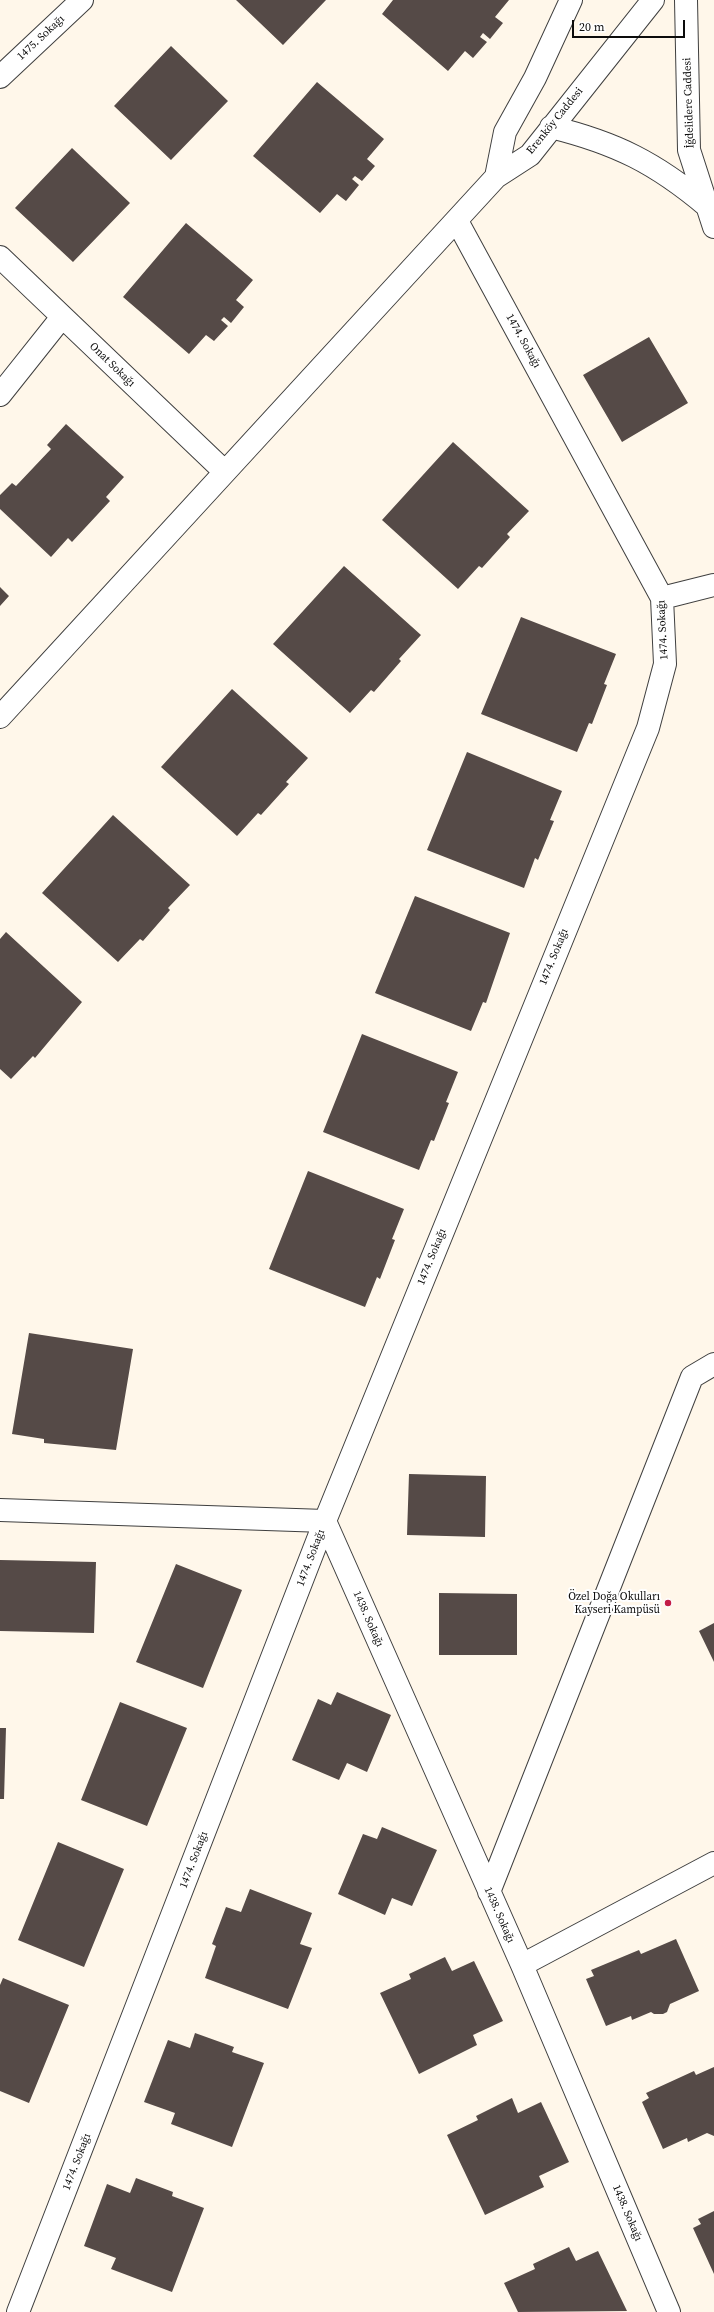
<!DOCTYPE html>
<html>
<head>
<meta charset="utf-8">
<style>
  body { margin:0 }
  #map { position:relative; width:714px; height:2312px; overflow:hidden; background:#fff7ea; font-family:"Source Serif 4",serif }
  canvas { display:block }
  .scale { position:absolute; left:572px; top:20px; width:113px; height:18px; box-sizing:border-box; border:2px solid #0c0c0c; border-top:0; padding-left:5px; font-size:12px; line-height:14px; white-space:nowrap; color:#0c0c0c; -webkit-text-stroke:3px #fff; paint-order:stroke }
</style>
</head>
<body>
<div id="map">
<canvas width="714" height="2312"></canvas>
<div class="scale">20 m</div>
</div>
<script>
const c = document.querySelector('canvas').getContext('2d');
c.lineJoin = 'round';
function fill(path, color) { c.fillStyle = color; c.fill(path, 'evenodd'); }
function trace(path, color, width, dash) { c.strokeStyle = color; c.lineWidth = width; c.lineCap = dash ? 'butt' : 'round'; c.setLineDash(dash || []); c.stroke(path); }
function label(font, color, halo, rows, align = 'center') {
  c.font = font + ' "Source Serif 4",serif'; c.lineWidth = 4; c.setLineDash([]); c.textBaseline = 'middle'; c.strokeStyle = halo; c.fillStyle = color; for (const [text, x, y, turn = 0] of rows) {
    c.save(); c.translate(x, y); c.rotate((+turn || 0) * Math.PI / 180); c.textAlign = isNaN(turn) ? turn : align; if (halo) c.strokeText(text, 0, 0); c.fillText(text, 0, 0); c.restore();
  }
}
const building = new Path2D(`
  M236 0H326L283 45Z
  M393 0H509L495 17 503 23 490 39 483 33 480 37 487 42 473 58 465 51 448 71 382 14Z
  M171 46 228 101 171 160 114 106Z
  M317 82 384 139 367 159 375 166 362 181 355 176 352 179 359 185 346 201 337 194 320 213 253 156Z
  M72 148 130 203 73 262 15 208Z
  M186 223 253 280 236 300 244 307 231 323 224 317 221 320 228 326 214 341 206 335 189 354 123 297Z
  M649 337 688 403 622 442 583 375Z
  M66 424 124 477 106 497 110 501 72 542 68 538 51 557 0 509V495L12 483 16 486 51 449 47 445Z
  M453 442 529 511 507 534 510 537 482 568 479 566 458 589 382 520Z
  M344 566 421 635 399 659 401 661 374 692 371 690 350 713 273 644Z
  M0 587 9 596 0 606Z
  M521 617 616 654 604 684 607 685 592 724 589 723 577 752 481 714Z
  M232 689 308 758 286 782 289 784 261 815 258 813 237 836 161 767Z
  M467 752 562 791 550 820 554 821 538 860 535 858 524 888 427 850Z
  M113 815 190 885 168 908 170 910 143 941 140 939 118 962 42 893Z
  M415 896 510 933 486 1003 483 1002 471 1031 375 993Z
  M6 932 82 1002 35 1058 33 1056 11 1079 0 1069V939Z
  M362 1034 458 1072 446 1102 449 1103 434 1141 431 1140 419 1170 323 1132Z
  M308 1171 404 1209 392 1239 395 1240 380 1279 377 1277 365 1307 269 1269Z
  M29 1333 133 1349 116 1450 44 1443V1439L12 1434Z
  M409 1474 486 1476 485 1537 407 1535Z
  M0 1560 96 1562 94 1633 0 1631Z
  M176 1564 242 1590 203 1688 136 1662Z
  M439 1593 517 1594V1655H439Z
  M714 1623V1662L699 1631Z
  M337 1692 391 1715 367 1772 347 1763 339 1780 292 1760 318 1699 331 1705Z
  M120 1702 187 1728 147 1826 81 1800Z
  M0 1728H6L4 1799H0Z
  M382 1827 437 1850 412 1906 392 1898 385 1915 338 1894 363 1834 377 1839Z
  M58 1842 124 1869 84 1967 18 1940Z
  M250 1889 312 1913 300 1944 312 1948 288 2009 205 1978 216 1946 212 1944 226 1907 241 1912Z
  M676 1939 699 1991 670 2004 667 2012 663 2014H654L651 2012 632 2020 631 2016 606 2026 586 1979 594 1976 591 1970 639 1950 641 1954Z
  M445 1957 452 1971 474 1961 503 2021 473 2035 477 2045 419 2074 380 1993 411 1979 409 1974Z
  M3 1978 69 2005 29 2103 0 2091V1985Z
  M195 2033 234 2047 232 2052 264 2063 232 2147 171 2124 175 2113 144 2102 168 2040 190 2048Z
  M714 2067V2136L707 2133 688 2142 687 2138 663 2149 642 2102 649 2098 646 2093 694 2071 696 2075Z
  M512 2098 518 2113 541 2102 569 2162 539 2176 544 2187 485 2215 447 2135 478 2120 476 2116Z
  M136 2178 173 2192 172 2196 204 2208 172 2292 111 2269 116 2258 84 2246 107 2184 130 2193Z
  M714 2211V2274L693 2228 701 2224 698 2219Z
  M569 2247 576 2261 598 2251 627 2311 518 2312 504 2283 535 2269 533 2264Z`);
const minor = new Path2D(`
  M686 0 689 150 714 227
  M0 77 82 0
  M551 127C616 143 656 163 707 206
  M496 177 505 132 535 78 571 0
  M0 257 225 472
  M0 395 62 317
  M662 598 714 585
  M0 717 496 177 530 155 653 0
  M0 1510 325 1521
  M325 1521 522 1965 669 2312
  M489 1892 692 1377 714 1364
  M522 1965 714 1863
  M18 2312 325 1521 648 728 665 664 662 598 457 221`);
const markers = [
  [668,1603,4,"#c31c46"]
];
const streetNames = [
  ["1475. Sokağı",41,38,-43],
  ["İğdelidere Caddesi",689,103,-92],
  ["Erenköy Caddesi",555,121,-51],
  ["1474. Sokağı",523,341,61],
  ["Onat Sokağı",112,365,44],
  ["1474. Sokağı",663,630,-93],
  ["1474. Sokağı",554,957,-68],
  ["1474. Sokağı",432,1257,-68],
  ["1474. Sokağı",311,1558,-69],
  ["1438. Sokağı",368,1619,66],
  ["1474. Sokağı",194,1860,-69],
  ["1438. Sokağı",499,1915,66],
  ["1474. Sokağı",77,2162,-69],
  ["1438. Sokağı",627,2213,67]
];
const poiNames = [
  ["Özel Doğa Okulları",660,1597],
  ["Kayseri Kampüsü",660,1610]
];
fill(building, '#554a47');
trace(minor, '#3f3f3f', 24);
trace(minor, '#fff', 22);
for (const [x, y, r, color] of markers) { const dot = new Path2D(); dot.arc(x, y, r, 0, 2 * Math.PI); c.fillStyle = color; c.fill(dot); trace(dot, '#fff', 1.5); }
label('11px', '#0c0c0c', '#fff', streetNames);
label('11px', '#0c0c0c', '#fff', poiNames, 'right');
</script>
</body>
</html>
